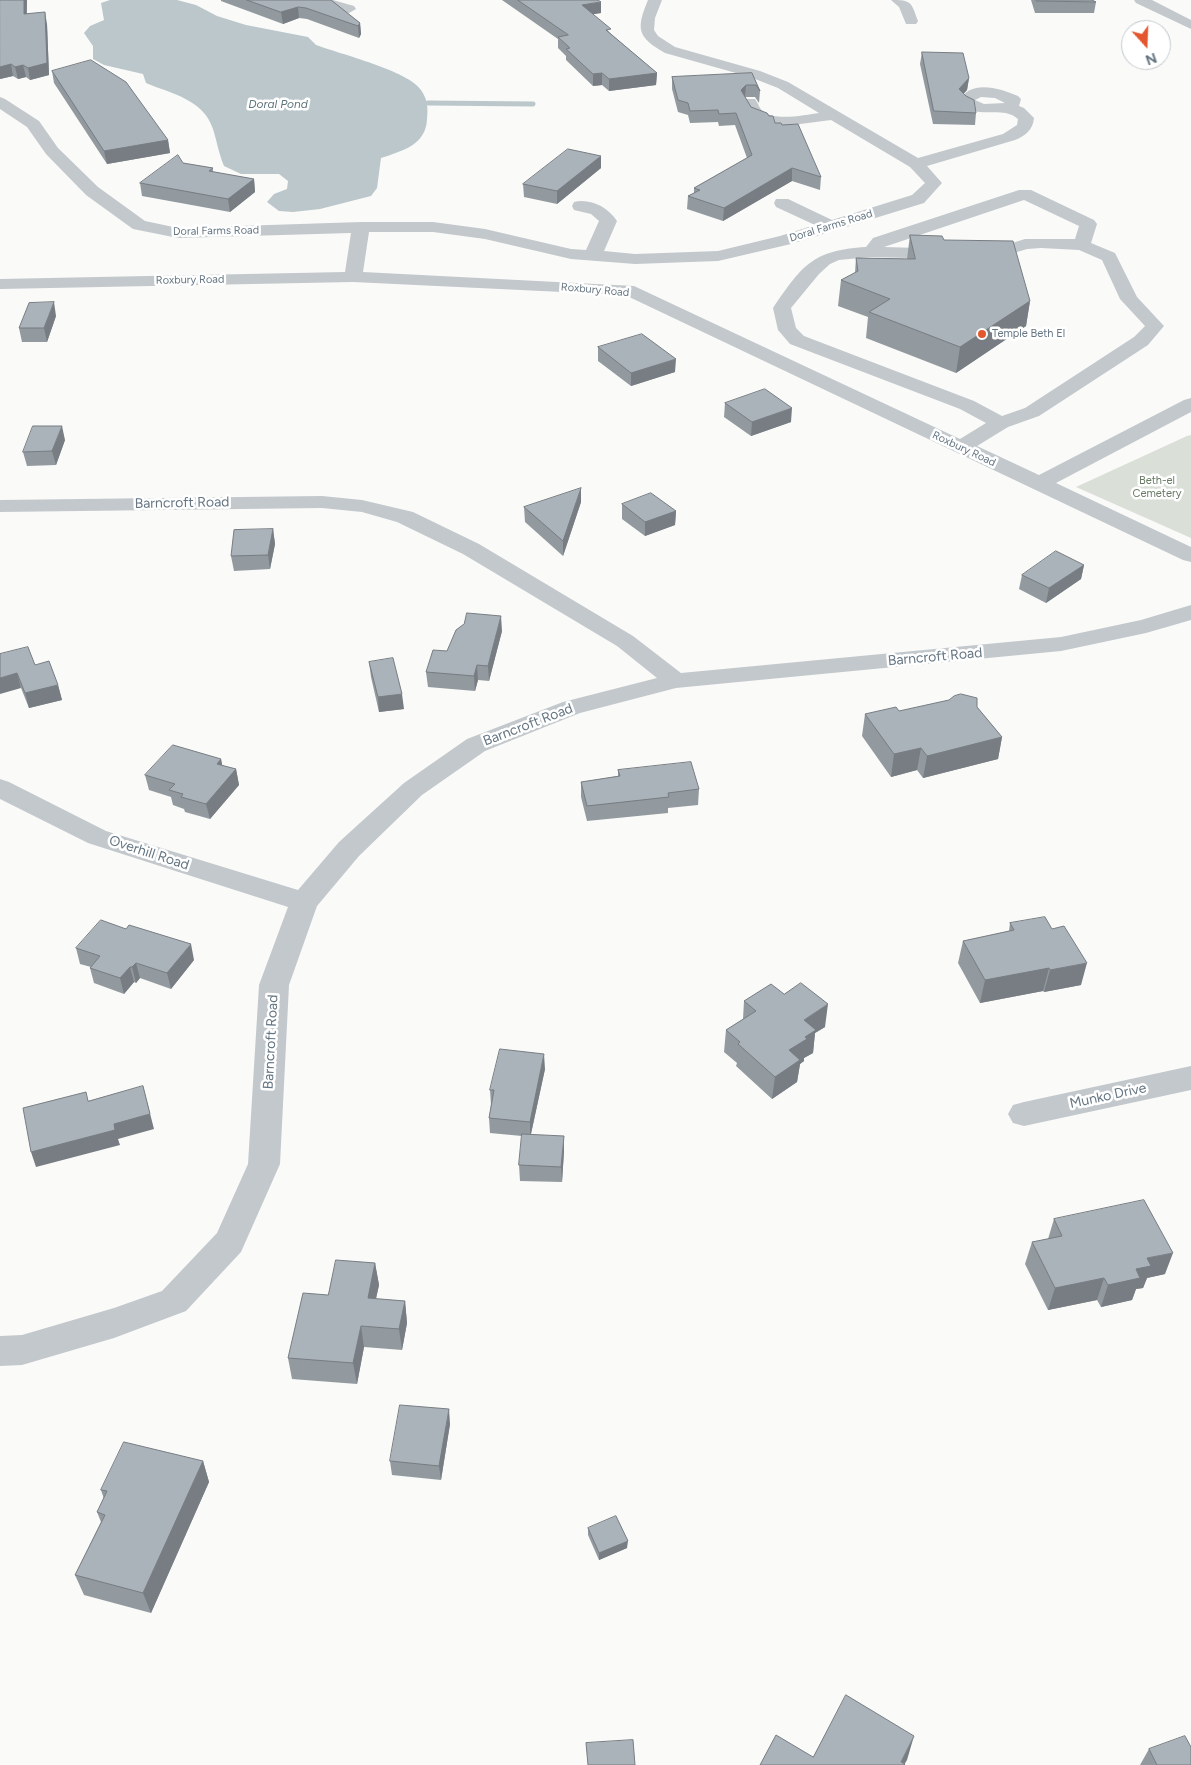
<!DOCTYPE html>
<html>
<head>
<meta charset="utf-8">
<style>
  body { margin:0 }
  #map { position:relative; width:1191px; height:1765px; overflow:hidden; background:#fafaf8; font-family:Figtree,sans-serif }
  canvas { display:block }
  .north { position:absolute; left:1121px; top:20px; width:50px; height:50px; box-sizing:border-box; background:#fff; border:1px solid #c1c8cd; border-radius:50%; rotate:160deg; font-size:14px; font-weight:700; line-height:20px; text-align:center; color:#657683 }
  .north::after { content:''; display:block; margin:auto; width:18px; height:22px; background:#e4572e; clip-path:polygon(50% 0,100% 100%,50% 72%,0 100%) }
</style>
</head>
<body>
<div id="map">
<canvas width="1191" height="1765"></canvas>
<div class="north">N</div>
</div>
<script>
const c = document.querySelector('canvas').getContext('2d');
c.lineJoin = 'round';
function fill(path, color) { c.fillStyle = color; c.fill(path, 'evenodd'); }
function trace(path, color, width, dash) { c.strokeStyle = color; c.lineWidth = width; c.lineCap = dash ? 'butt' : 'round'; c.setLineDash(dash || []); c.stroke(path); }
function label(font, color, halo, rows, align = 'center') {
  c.font = font + ' Figtree,sans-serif'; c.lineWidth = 5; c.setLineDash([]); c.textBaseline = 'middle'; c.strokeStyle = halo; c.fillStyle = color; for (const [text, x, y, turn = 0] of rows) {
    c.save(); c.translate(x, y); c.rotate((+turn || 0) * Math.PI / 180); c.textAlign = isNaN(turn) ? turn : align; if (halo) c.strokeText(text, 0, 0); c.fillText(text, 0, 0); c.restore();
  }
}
const green = new Path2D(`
  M1191 435V538L1076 487 1187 436Z`);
const water = new Path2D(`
  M110 0H177L196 5 217 16 246 25 308 37 316 45C340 54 409 71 421 90 428 100 428 108 427 119 426 145 402 151 381 158L377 188 371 196 320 209 293 212 279 211 267 202 274 194 287 189 288 181 279 174H241L224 166C219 154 217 142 213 129 203 99 172 94 146 83L143 74 104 65 93 59V46L84 33 90 26 104 20 101 3Z`);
const stream = new Path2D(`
  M428 103 533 104`);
const minor = new Path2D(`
  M315 0H333L354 6 356 9 349 13C337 11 323 9 315 0Z
  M648 0H662L655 18 654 30 658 36 675 47 760 71 788 82 918 158 1003 134 1017 125 1018 119C1002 104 974 122 959 101 970 79 1000 88 1018 96L1021 99 1019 106 1024 108 1034 118C1033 130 1025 136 1015 140L927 166 942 183 924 203 791 244 718 261 635 264 571 259 485 239 433 232H369L363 272 634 286 960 439 986 423 960 409 790 344 778 330 773 308C802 266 812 250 866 247L873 238 1019 190H1031L1094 220 1097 224 1091 243 1115 253 1137 297 1164 326 1148 345 1039 416 1008 427 977 446 1039 475 1184 400 1191 398V412L1056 483 1191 547V562L1183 560 625 295 353 282 0 289V279L345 272 351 233 178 238 133 229 86 195 46 154 27 127 0 109V97L5 99 39 121 58 148 98 187 145 221 178 228 361 222H433L485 229 571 249 586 250 599 221 591 214 574 210 572 206 574 202C590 198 608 207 617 221L604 251 635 254 718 251 780 236 815 225 776 207 774 203 776 199H788L832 220 912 195 925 183 910 167 831 120 785 126 766 123 752 118 742 102 745 99H755C758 103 760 110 764 112 775 121 806 115 819 113L778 88 750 77 665 53C637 37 636 29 648 0ZM981 97 995 98 1005 103 984 104 975 100ZM1024 200 1079 226 1075 239H1025L990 250 884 247ZM1041 248 1079 250 1102 260 1120 299 1145 326 1134 337 1025 408 1002 416 974 401 804 336 796 328 791 308 819 274 830 264 839 260 870 257 991 260 1027 249Z
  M891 0C912 0 911 2 918 21L916 24H906L899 7Z
  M1134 0H1152L1191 20V29L1136 3Z
  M322 496 362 500 413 512 479 544 633 636 681 673 1061 637 1141 620 1191 605V620L1146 633 1061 651 676 688 580 713 485 751 422 795 359 856 317 906 289 985 280 1164 241 1252 186 1311 114 1338 22 1365 0 1366V1336L22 1335 114 1308 162 1291 217 1233 248 1164 259 985 288 907 88 843 0 799V779L9 782 106 831 298 890 339 842 404 783 467 739 563 702 657 678 617 646 463 554 397 522 362 512 322 508 0 512V500Z
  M1191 1066V1090L1024 1126 1013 1123 1008 1114 1013 1105 1024 1102Z`);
const wall = new Path2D(`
  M0 0H27V14L47 24 49 75 30 80 26 77 18 79 13 76 0 79Z
  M221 0H331L360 23 361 34 359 38 307 19 299 18 283 24 221 1Z
  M502 0H598L601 13 593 14 611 34 657 73 656 85 609 91 602 85 593 86 566 60V56L558 48V39Z
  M1031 0H1092L1096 2 1094 13H1035Z
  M922 52 969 78 967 90 963 94 976 113 975 125 933 124 920 64Z
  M52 71 168 140 170 153 107 164 54 83Z
  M752 73 760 91 759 103 755 97H745L751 107 769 116 775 123 782 125 821 177 820 190 792 181 723 221 687 209 688 196 694 193V188L747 158 735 125 719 126 718 122 690 123 688 115 678 112 672 89V77Z
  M601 156V168L557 204 524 197 523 184Z
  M183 163 213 168V172L254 179 255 192 230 212 142 196 140 183Z
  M910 235 944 240 1030 301 1026 326 956 373 866 338 868 317 838 306 841 280 855 273 856 258 907 259Z
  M56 316 47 342H22L19 328Z
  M598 347 675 372 631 386 598 361Z
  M725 403 791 422 751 436 724 417Z
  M65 440 56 465 27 466 23 452Z
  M581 502 563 556 525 522 524 507Z
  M622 504 676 511 675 525 645 536 622 519Z
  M273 529 275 544 270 569 234 571 231 556Z
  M1084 565 1081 579 1046 603 1019 589 1022 575Z
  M502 631 489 681 478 680 475 691 428 687 426 672 447 651Z
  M0 654 35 665 58 685 62 700 29 708 21 688Z
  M369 662 404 709 379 712 371 677Z
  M977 707 1002 737 998 759 923 778 917 770 891 777 862 736 865 714 899 711Z
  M221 759 222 766 236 769 239 785 210 819 185 812 184 809 173 805 171 797 149 790 145 775Z
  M618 770 699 789 698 805 668 808V813L587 821 581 797V782L618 776Z
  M1010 923 1081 985 1044 992 1043 991 980 1003 958 963 963 941 1009 931Z
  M76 948 194 960 171 989 140 978 136 983 134 982 124 994 94 983 90 968 91 967 80 964Z
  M744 1001 825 1027 815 1033 813 1053 804 1058V1061L800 1064 797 1082 772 1099 736 1066 737 1063 724 1052 726 1030 743 1019Z
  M545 1069 531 1134 564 1151 562 1182 520 1181 519 1165 522 1136 490 1133 489 1118 491 1105 490 1090Z
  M1054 1219 1165 1274 1147 1278 1143 1288 1136 1289 1132 1300 1101 1307 1097 1300 1048 1310 1025 1264 1032 1242 1048 1239Z
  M375 1263 379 1285 376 1299 405 1301 407 1323 402 1350 364 1347 357 1384 292 1379 288 1358 328 1295Z
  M450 1424 441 1480 392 1475 390 1461Z
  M203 1461 209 1482 151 1613 84 1595 75 1575 101 1522 97 1512 104 1499 101 1490Z
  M588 1528 627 1548 599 1560 588 1535Z
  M1149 1749 1191 1765H1140Z`);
const shadedWall = new Path2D(`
  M24 0H27L26 25 24 14Z
  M601 2V13L582 16V5Z
  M298 7 299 18 283 24 281 12Z
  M45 12 47 24 49 75 30 80 28 68Z
  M360 23 361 34 359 38 358 26Z
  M11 64 13 76 0 79V67Z
  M23 65 26 77 18 79 15 67Z
  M602 73V85L593 86V74Z
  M657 73 656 85 609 91V79Z
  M969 78 967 90 957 101 959 89Z
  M746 85 745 97 741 90Z
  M168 140 170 153 107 164 104 151Z
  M601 156V168L557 204V191Z
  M792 168V181L723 221 724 208Z
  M254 179 255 192 230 212 228 199Z
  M1030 301 1026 326 956 373 960 347Z
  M54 302 56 316 47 342 44 328Z
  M676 359 675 372 631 386V373Z
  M792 408 791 422 751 436 752 422Z
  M62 426 65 440 56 465 52 451Z
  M581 488V502L563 556V541Z
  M676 511 675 525 645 536V522Z
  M273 529 275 544 270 569 268 555Z
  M1084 565 1081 579 1046 603 1049 588Z
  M501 616 502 631 489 681 488 666Z
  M477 665 478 680 475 691 474 676Z
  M17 673 21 688 0 694V678Z
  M58 685 62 700 29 708 25 693Z
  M402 694 404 709 379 712 378 697Z
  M1002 737 998 759 923 778 927 756Z
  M921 748 917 770 891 777 894 754Z
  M221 759 224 774 217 764Z
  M236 769 239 785 210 819 206 804Z
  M191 944 194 960 171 989 167 973Z
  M136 963 140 978 136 983 132 967Z
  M1087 963 1081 985 1044 992 1050 970Z
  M130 967 134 982 124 994 120 978Z
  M1049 968 1043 991 980 1003 985 980Z
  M828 1004 825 1027 815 1033 813 1053 804 1058V1061L800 1064 797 1082 772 1099 775 1077 789 1050 804 1020Z
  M544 1054 545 1069 530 1138V1122Z
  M143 1086 154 1129 118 1139 120 1145 36 1167 31 1152 114 1124Z
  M564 1136V1151L562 1182 561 1167Z
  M1173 1253 1165 1274 1147 1278 1143 1288 1136 1289 1132 1300 1101 1307 1108 1285 1136 1269 1147 1258Z
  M375 1263 379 1285 371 1320 368 1298Z
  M1104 1278 1097 1300 1048 1310 1055 1288Z
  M405 1301 407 1323 402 1350 399 1329Z
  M361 1326 364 1347 357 1384 353 1363Z
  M449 1409 450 1424 441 1480 439 1466Z
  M203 1461 209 1482 151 1613 143 1593Z
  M628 1541 627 1548 599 1560V1553Z
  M914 1736 907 1760 904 1765 901 1762Z`);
const building = new Path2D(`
  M0 0H24V14L45 12 47 63 28 68 23 65 15 67 11 64 0 67Z
  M247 0H331L360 23 358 26 306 8 298 7 281 12Z
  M518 0H598L601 2 582 5 611 29 606 30 657 73 609 79 602 73 593 74 566 49 570 48 558 37 568 35Z
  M1036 0H1092L1096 2 1037 1Z
  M922 52 963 53 969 78 959 89 966 96 974 100 976 113 934 111Z
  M91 60 126 82 168 140 104 151 52 71Z
  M752 73 760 91 756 85H746L741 90 751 107 767 113 769 116H773L775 123H781L782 125 798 124 821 177 792 168 724 208 688 196 700 190 694 188 752 155 736 113 719 114 718 110 690 111 688 103 678 100 672 77Z
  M568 149 601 156 557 191 523 184Z
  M178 155 183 163 213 168 209 171 254 179 228 199 140 183Z
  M910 235 942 236 944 240 1013 241 1030 301 960 347 869 312 890 299 841 280 858 271 856 258 915 259Z
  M54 302 44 328H19L29 303Z
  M642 334 676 359 631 373 598 347Z
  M765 389 792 408 752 422 725 403Z
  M33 426H62L52 451 23 452Z
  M581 488 563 541 524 507Z
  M651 493 676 511 645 522 622 504Z
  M273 529 268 555 231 556 234 530Z
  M1056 551 1084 565 1049 588 1022 575Z
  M467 613 501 616 488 666 477 665 474 676 426 672 433 650 447 651 456 630 464 624Z
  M28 647 35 665 49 661 58 685 25 693 17 673 0 678V654Z
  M393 658 402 694 378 697 369 662Z
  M961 694 977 698V707L1002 737 927 756 921 748 894 754 865 714 896 707 899 711 949 700 954 696Z
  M173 745 221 759 217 764 236 769 206 804 181 797 183 794 169 790 175 784 145 775Z
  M691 762 699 789 668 793 669 797 587 806 581 782 620 776 618 770Z
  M1045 917 1052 929 1064 926 1087 963 1050 970 1049 968 985 980 963 941 1014 930 1010 923Z
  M101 920 126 929 129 925 191 944 167 973 136 963 132 967H130L120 978 90 968 100 956 76 948Z
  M801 983 828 1004 804 1020 816 1030 805 1037 807 1039 789 1050 800 1060 775 1077 738 1044 740 1042 726 1030 756 1011 744 1001 771 984 784 994Z
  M500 1049 544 1054 530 1122 489 1118 494 1090H490Z
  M143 1086 150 1114 114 1124 115 1130 31 1152 23 1108 86 1092 88 1101Z
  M522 1134 564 1136 561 1167 519 1165Z
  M1144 1200 1173 1253 1147 1258 1151 1266 1136 1269 1140 1278 1108 1285 1104 1278 1055 1288 1032 1242 1062 1236 1054 1219Z
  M336 1260 375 1263 368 1298 405 1301 399 1329 361 1326 353 1363 288 1358 303 1293 328 1295Z
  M400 1405 449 1409 439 1466 390 1461Z
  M124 1442 203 1461 143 1593 75 1575 105 1515 97 1512 107 1491 101 1490Z
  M616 1516 628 1541 599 1553 588 1528Z
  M846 1695 914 1736 901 1762 905 1764 904 1765H760L776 1735 813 1757Z
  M1185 1736 1191 1747V1765H1157L1149 1749Z
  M633 1740 635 1765H588L586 1743Z`);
const markers = [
  [982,334,5,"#e4572e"]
];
const farStreetnames = [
  ["Doral Farms Road",831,226,-17],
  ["Doral Farms Road",216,231,-1],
  ["Roxbury Road",190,280,-1],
  ["Roxbury Road",595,290,5],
  ["Roxbury Road",964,449,25]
];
const farPoinames = [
  ["Temple Beth El",992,334]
];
const farParknames = [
  ["Beth-el",1157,481],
  ["Cemetery",1157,494]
];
const farWaternames = [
  ["Doral Pond",278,104]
];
const streetNames = [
  ["Barncroft Road",182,503,-1],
  ["Barncroft Road",935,657,-5],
  ["Barncroft Road",528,725,-21],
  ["Overhill Road",149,853,18],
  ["Barncroft Road",271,1042,-87],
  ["Munko Drive",1108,1096,-12]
];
fill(green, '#dadfd7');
fill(water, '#bbc7cb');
trace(stream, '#bbc7cb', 5);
fill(minor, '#c3c8cc');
fill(wall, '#929a9f');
fill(shadedWall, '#777d82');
fill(building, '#aab3b9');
trace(building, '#777d82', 1);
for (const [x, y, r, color] of markers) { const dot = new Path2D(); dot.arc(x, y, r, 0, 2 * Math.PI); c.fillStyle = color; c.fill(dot); trace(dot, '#fff', 2); }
label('11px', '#657683', '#fff', farStreetnames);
label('11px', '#657683', '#fff', farPoinames, 'left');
label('11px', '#687a64', '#fff', farParknames);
label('italic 12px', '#60757c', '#fff', farWaternames);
label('14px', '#657683', '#fff', streetNames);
</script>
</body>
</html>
